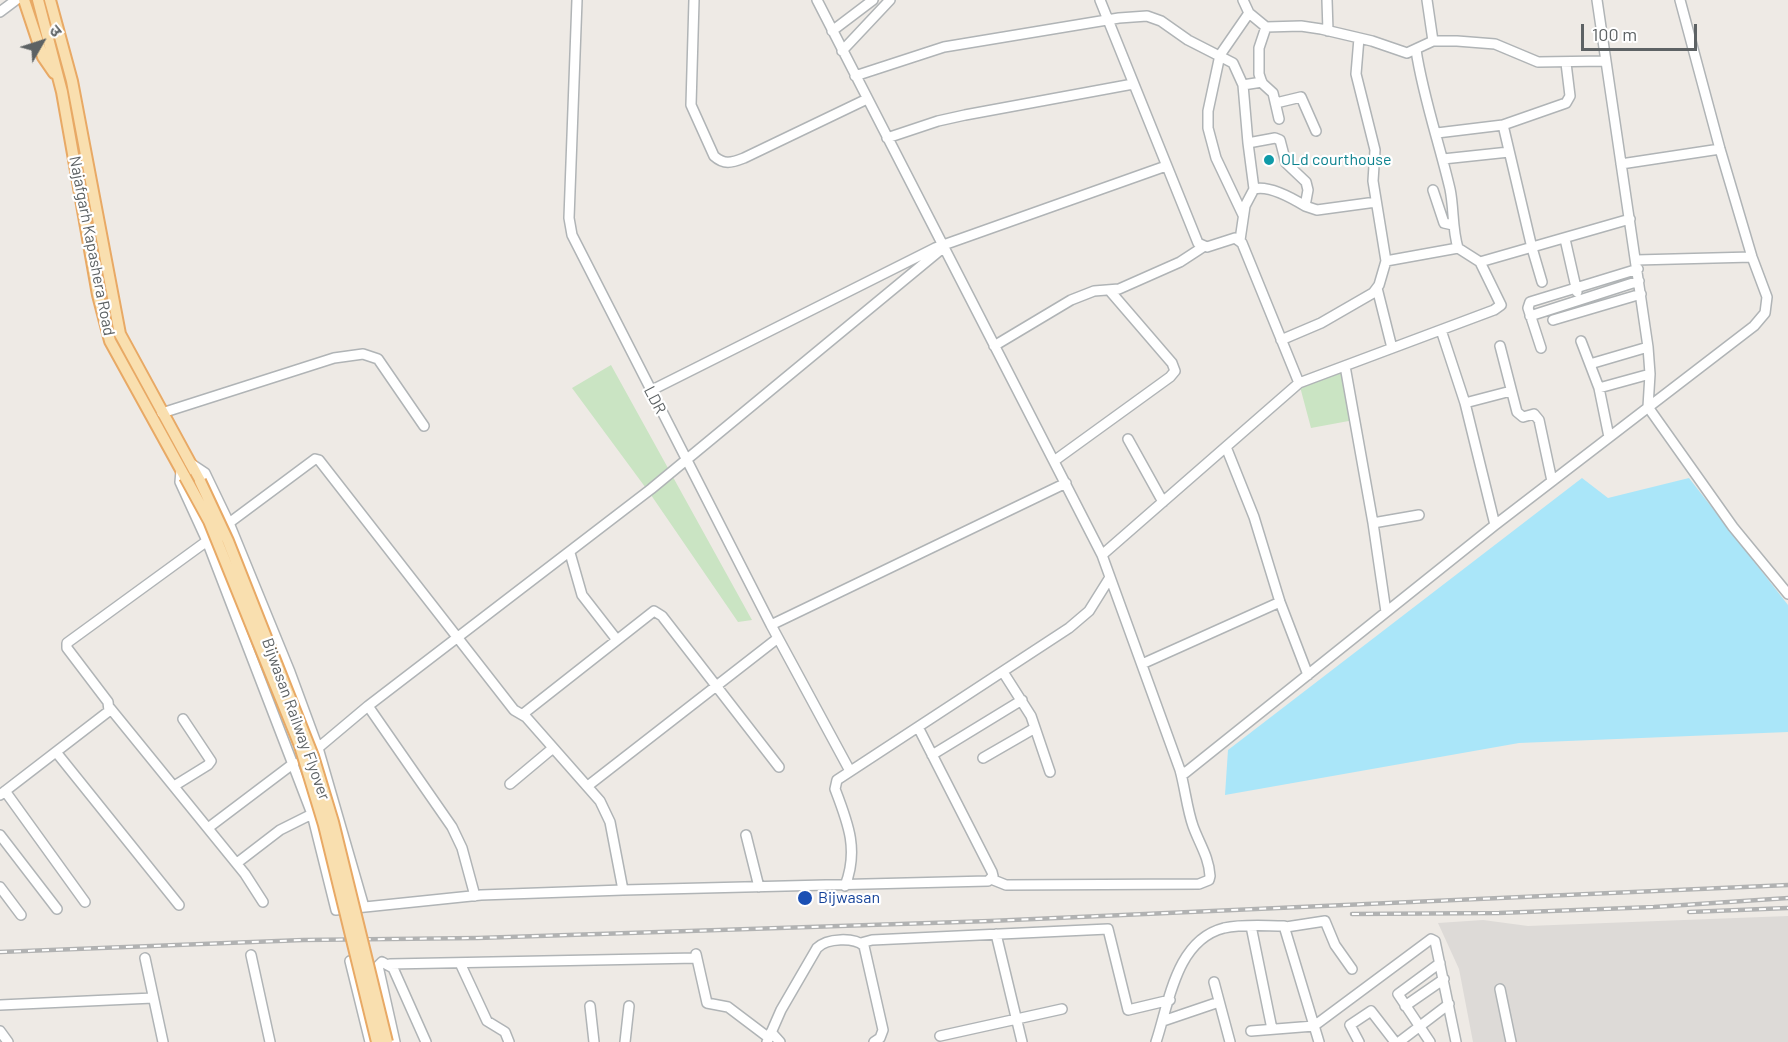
<!DOCTYPE html>
<html>
<head>
<meta charset="utf-8">
<style>
  body { margin:0 }
  #map { position:relative; width:1788px; height:1042px; overflow:hidden; background:#eeeae5; font-family:Barlow,"Noto Sans Devanagari",sans-serif }
  canvas { display:block }
  .north { position:absolute; left:12px; top:12px; width:60px; height:60px; -webkit-text-stroke:4px #fff; paint-order:stroke; rotate:51deg; font-size:16px; font-weight:700; line-height:24px; text-align:center; color:#5d6264 }
  .north::after { content:''; display:block; margin:auto; width:21px; height:27px; background:#5d6264; clip-path:polygon(50% 0,100% 100%,50% 72%,0 100%) }
  .scale { position:absolute; left:1581px; top:24px; width:116px; height:27px; box-sizing:border-box; border:3px solid #5d6264; border-top:0; padding-left:8px; font-size:18px; line-height:21px; white-space:nowrap; color:#5d6264; -webkit-text-stroke:4px #fff; paint-order:stroke }
</style>
</head>
<body>
<div id="map">
<canvas width="1788" height="1042"></canvas>
<div class="north">उ</div>
<div class="scale">100 m</div>
</div>
<script>
const c = document.querySelector('canvas').getContext('2d');
c.lineJoin = 'round';
function fill(path, color) { c.fillStyle = color; c.fill(path, 'evenodd'); }
function trace(path, color, width, dash) { c.strokeStyle = color; c.lineWidth = width; c.lineCap = dash ? 'butt' : 'round'; c.setLineDash(dash || []); c.stroke(path); }
function label(font, color, halo, rows, align = 'center') {
  c.font = font + ' Barlow,sans-serif'; c.lineWidth = 4.5; c.setLineDash([]); c.textBaseline = 'middle'; c.strokeStyle = halo; c.fillStyle = color; for (const [text, x, y, turn = 0] of rows) {
    c.save(); c.translate(x, y); c.rotate((+turn || 0) * Math.PI / 180); c.textAlign = isNaN(turn) ? turn : align; if (halo) c.strokeText(text, 0, 0); c.fillText(text, 0, 0); c.restore();
  }
}
const industrial = new Path2D(`
  M1788 916V1042H1473L1459 969 1438 923 1483 920 1528 926Z`);
const green = new Path2D(`
  M611 365 752 620 738 622 651 495 572 388Z
  M1345 366 1354 420 1311 428 1299 383Z`);
const water = new Path2D(`
  M1582 478 1608 498 1689 478 1788 605V732L1519 743 1225 795 1228 750Z`);
const minor = new Path2D(`
  M577 0 569 218 572 235 771 625 850 771
  M694 0 691 105 714 156C724 165 731 163 744 158L867 99
  M817 0 1102 555 1180 770 1185 773 1495 525 1754 326 1765 313 1767 297 1752 257 1720 149 1680 0
  M1100 0 1198 243 1207 247 1235 238 1242 243 1299 383
  M1243 0 1249 13 1266 27 1301 26 1321 29 1372 41 1407 53 1433 41H1457L1495 44 1538 62 1605 61
  M1327 0 1328 31
  M1427 0 1433 41
  M1597 0 1648 347 1650 374 1648 407 1733 527 1788 594
  M0 12 16 0
  M1266 27 1259 48V74L1262 83 1273 93 1279 119
  M832 31 873 0
  M1416 50C1423 97 1439 142 1450 189 1454 208 1452 228 1458 248
  M842 51 890 0
  M855 76 944 47 1119 18 1147 16 1161 21 1188 40 1233 63 1243 85
  M1276 103 1301 97 1316 131
  M1503 125 1532 248 1542 282
  M1437 133 1503 125 1566 103 1570 96 1566 63
  M887 138 938 121 965 115 1133 84
  M1248 143 1243 85 1262 82
  M1443 159 1509 152
  M1621 164 1720 149
  M1254 189C1269 185 1292 198 1305 206
  M1433 190 1444 223 1453 225
  M1243 215 1216 158 1208 128V111L1220 55 1249 13
  M1565 239 1577 292
  M1240 240 1245 206 1254 189 1248 143 1275 138 1280 140 1286 163 1306 182 1308 190 1305 206 1317 210 1376 202
  M1636 260 1752 257
  M1480 262 1630 219
  M1377 288 1392 348
  M1530 316 1639 281
  M1553 320 1641 294
  M1441 330 1465 403 1495 525
  M1281 340 1321 323 1373 293 1379 285 1386 261 1373 181 1375 150 1356 74 1359 38
  M1581 341 1599 388 1609 437
  M994 346 1071 300 1094 291 1119 289 1180 262 1203 247
  M1500 346 1517 412 1523 417 1534 414 1539 420 1552 481
  M1541 348 1528 308 1530 302 1638 269
  M1590 364 1648 347
  M1345 366 1373 523 1386 612
  M1599 388 1650 374
  M650 391 935 248 1166 166
  M1465 403 1511 391
  M162 413 334 358 363 354 378 359 424 426
  M1128 439 1163 502
  M1226 447 1254 517 1280 602 1308 675
  M1054 461 1170 377 1175 371 1172 363 1110 291
  M190 463 205 473 229 523 290 672 318 748 364 907
  M181 470 180 482 207 541 312 814 336 910 481 895 623 890 610 822 600 801 526 717 514 710 319 460 315 459 229 523
  M1373 523 1419 515
  M570 553 582 595 617 640
  M1102 555 1299 383 1494 310 1501 305 1480 262 1458 248 1386 261
  M771 625 1066 483
  M1142 664 1280 602
  M1003 672 1031 716 1050 772
  M368 706 452 827 462 848 475 896
  M110 708 245 874 263 902
  M523 714 654 611 662 616 779 767
  M318 748 368 706 651 489 944 247
  M56 752 179 905
  M932 755 1022 700
  M983 758 1035 728
  M510 784 553 748
  M589 785 778 638
  M174 786 208 765 211 761 183 719
  M5 791 85 902
  M0 795 109 711 108 702 67 648V643L207 541
  M208 828 294 763
  M0 835 57 909
  M746 835 759 887
  M237 863 280 830 312 814
  M991 879 1006 885 1199 884 1209 880 1210 876C1209 857 1199 843 1193 826 1187 809 1185 788 1180 770
  M845 886C859 850 848 823 835 789L837 780 1069 628 1089 611 1109 579
  M0 887 21 915
  M623 890 988 881 993 876 992 872 918 727
  M1251 926 1272 1029
  M1286 927 1325 921 1335 945 1352 969
  M996 934 1022 1042
  M861 943 872 940 1108 929 1128 1010 1170 1000
  M696 954 707 1003 728 1007 769 1038
  M251 955 270 1042
  M145 958 163 1042
  M363 962 350 961 370 1042
  M460 963 487 1021 505 1032 509 1042
  M390 964 697 958
  M1214 982 1230 1042
  M1500 989 1511 1042
  M0 1005 153 998
  M590 1006 594 1042
  M1405 1006 1444 979
  M1163 1021 1219 1002
  M0 1031 8 1042
  M1251 1031 1314 1026 1431 939 1435 941 1456 1042
  M771 1032 780 1042
  M940 1036 1062 1009
  M395 1042 378 966 382 962 393 968 426 1042
  M625 1042 629 1006
  M767 1042 781 1010 817 948C827 938 854 937 864 946L883 1030 880 1038 874 1042
  M1156 1042C1169 1003 1176 940 1224 928 1243 924 1265 926 1284 926L1319 1042
  M1359 1042 1350 1025 1371 1011 1395 1042
  M1399 1042 1449 1004
  M1430 1042 1398 994 1440 963`);
const major = new Path2D(`
  M24 0 43 57 54 73
  M38 0 62 92 98 295 110 341 185 477
  M50 0 72 81 120 334 200 481`);
const rail = new Path2D(`
  M1689 912 1788 908
  M1352 914 1499 913 1654 907 1788 898
  M0 952 303 940 478 938 990 921 1788 885`);
const majorBridge = new Path2D(`
  M185 477 209 521 300 746 324 825 377 1042
  M200 481 228 541 313 756 333 822 387 1042`);
const markers = [
  [1269,160,6,"#0f9aa8"],
  [805,898,8,"#1a4fb4"]
];
const cultureNames = [
  ["OLd courthouse",1281,160]
];
const streetNames = [
  ["Najafgarh Kapashera Road",92,246,79],
  ["LDR",655,400,62],
  ["Bijwasan Railway Flyover",296,719,70]
];
const transitNames = [
  ["Bijwasan",818,898]
];
fill(industrial, '#dddad7');
fill(green, '#cae4c3');
fill(water, '#aae6f9');
trace(minor, '#b0b4b6', 12);
trace(major, '#e8a965', 14);
trace(minor, '#fff', 9);
trace(major, '#f9dfaf', 10);
trace(rail, '#b1b2b2', 4.5);
trace(rail, '#fff', 2, [7]);
trace(majorBridge, '#e8a965', 14, []);
trace(majorBridge, '#f9dfaf', 10);
for (const [x, y, r, color] of markers) { const dot = new Path2D(); dot.arc(x, y, r, 0, 2 * Math.PI); c.fillStyle = color; c.fill(dot); trace(dot, '#fff', 2); }
label('16px', '#0d838f', '#fff', cultureNames, 'left');
label('16px', '#5d6264', '#fff', streetNames);
label('16px', '#164399', '#fff', transitNames, 'left');
</script>
</body>
</html>
